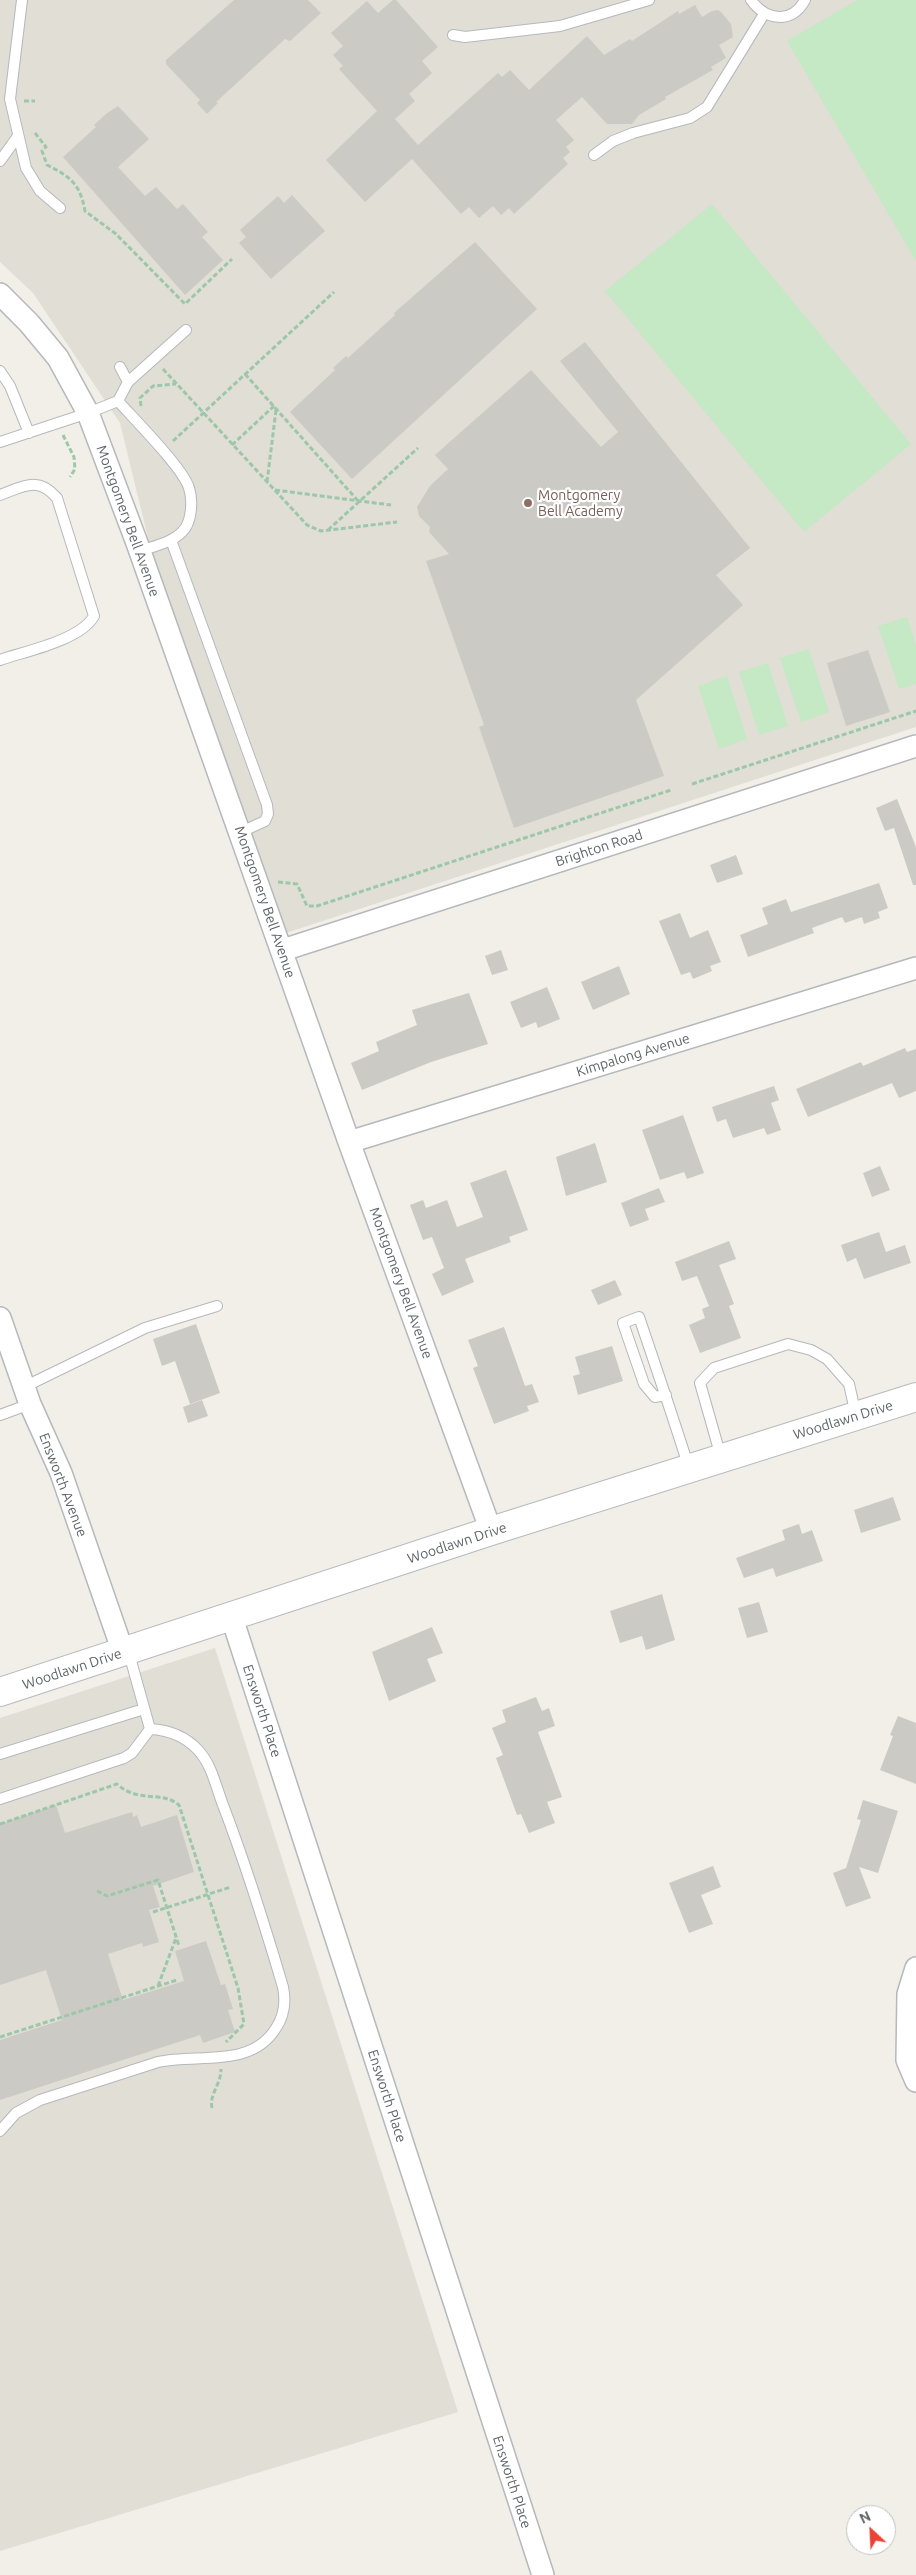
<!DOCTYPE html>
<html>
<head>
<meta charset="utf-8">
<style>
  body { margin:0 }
  #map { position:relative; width:916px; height:2575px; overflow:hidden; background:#f1efe8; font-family:Ubuntu,sans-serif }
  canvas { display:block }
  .north { position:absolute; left:846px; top:2505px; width:50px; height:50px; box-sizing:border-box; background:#fff; border:1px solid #bfc1c3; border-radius:50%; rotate:335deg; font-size:14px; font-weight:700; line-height:20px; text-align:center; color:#5f6368 }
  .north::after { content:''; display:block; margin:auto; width:18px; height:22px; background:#ea4335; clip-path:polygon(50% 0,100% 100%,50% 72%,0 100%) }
</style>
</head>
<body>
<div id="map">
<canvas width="916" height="2575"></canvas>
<div class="north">N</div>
</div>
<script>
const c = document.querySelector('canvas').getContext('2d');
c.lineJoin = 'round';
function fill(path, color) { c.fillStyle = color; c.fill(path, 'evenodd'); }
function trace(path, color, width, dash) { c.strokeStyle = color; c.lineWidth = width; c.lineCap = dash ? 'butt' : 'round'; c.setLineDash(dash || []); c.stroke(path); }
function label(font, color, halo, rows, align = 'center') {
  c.font = font + ' Ubuntu,sans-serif'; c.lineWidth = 4.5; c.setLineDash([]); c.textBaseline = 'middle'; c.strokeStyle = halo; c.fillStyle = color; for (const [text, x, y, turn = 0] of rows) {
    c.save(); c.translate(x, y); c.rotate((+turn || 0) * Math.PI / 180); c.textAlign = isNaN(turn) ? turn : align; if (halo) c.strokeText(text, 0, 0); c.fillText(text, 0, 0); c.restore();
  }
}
const education = new Path2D(`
  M0 0H916V727L286 933 159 583 120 423 33 293 0 262Z
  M215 1648 458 2412 0 2551V1718Z`);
const green = new Path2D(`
  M857 0H916V261L787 41Z
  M712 204 911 444 804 532 605 291Z
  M907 617 916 645V684L899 689 878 626Z
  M809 649 829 712 801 722 780 658Z
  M768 663 788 726 759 735 739 672Z
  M727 676 747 739 719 749 698 686Z`);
const building = new Path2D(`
  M234 0H308L321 13 290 41 285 39 216 102 218 103 207 114 197 103 200 100 166 64V60Z
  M393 0H396L438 47 422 61 432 73 409 94 415 101 395 119 418 145 498 73 502 77 510 70 529 90 587 36 604 55 630 39 632 41 678 11 679 14 695 5 702 17 712 11 718 10 722 13 731 24 733 37 719 45 726 58 711 67 713 70 665 97 666 99 639 115 632 124H607L582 97 556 120 574 140 566 147 570 152 563 158 568 164 514 214 509 208 501 215 493 206 479 218 469 207 461 214 412 159 365 202 326 160 377 111 339 69 343 66 333 55 343 46 331 33 367 1 378 13Z
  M118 106 149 139 118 167 145 196 156 187 177 209 183 204 208 232 202 237 223 260 185 295 63 157 96 127 94 125 106 114Z
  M292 195 325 231 271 279 239 243 246 237 240 230 278 196 284 203Z
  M475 242 537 309 352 479 290 412 335 370 333 368 346 356 348 358 395 315 394 313Z
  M585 342 750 548 716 575 743 605 636 700 664 776 514 828 479 727 484 725 426 561 449 554 429 532 430 527 419 516 417 507 430 486 448 469 435 455 531 370 601 447 618 432 560 361Z
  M868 650 890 712 846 726 827 663Z
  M897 799 916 847V885H913L894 828 885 831 876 808Z
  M736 855 743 874 717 883 710 865Z
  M879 883 888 908 878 912 880 918 864 924 862 917 845 923 842 917 812 928 814 933 748 957 740 935 768 924 762 908 786 899 791 912Z
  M680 913 690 938 708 930 721 962 710 966 712 971 693 979 690 972 681 975 659 921Z
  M501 950 508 970 492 975 485 956Z
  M619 966 630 994 593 1010 581 982Z
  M547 987 560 1019 538 1028 536 1022 521 1028 510 1002Z
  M469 993 488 1044 431 1062 362 1090 351 1063 379 1051 376 1042 417 1025 412 1010Z
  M905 1048 907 1052 916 1049V1091L899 1098 892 1083 808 1117 796 1089 861 1062 863 1066Z
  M774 1086 779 1100 771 1103 781 1130 767 1135 764 1128 733 1138 726 1119 717 1122 712 1107Z
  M683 1115 704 1173 687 1179 684 1172 660 1180 642 1130Z
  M595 1143 607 1182 566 1196 556 1157Z
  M880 1166 890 1190 872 1197 863 1173Z
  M506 1170 528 1230 509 1237 511 1242 465 1259 474 1282 442 1296 432 1274 444 1268 432 1237 423 1240 410 1205 423 1200 426 1208 447 1200 457 1227 483 1217 470 1183Z
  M659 1188 665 1202 645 1209 649 1220 630 1227 621 1203Z
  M879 1232 886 1252 905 1245 911 1263 864 1279 856 1258 847 1262 841 1245Z
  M729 1241 736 1259 719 1265 734 1304 729 1306 741 1338 700 1353 689 1325 705 1318 702 1309 709 1306 697 1276 682 1281 675 1262Z
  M615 1280 622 1295 598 1305 591 1290Z
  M196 1324 220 1393 190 1404 175 1361 162 1366 153 1339Z
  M504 1327 525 1386 532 1384 539 1402 527 1406 529 1411 494 1424 473 1368 478 1366 468 1340Z
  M612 1346 623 1381 578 1395 573 1376 580 1374 575 1357Z
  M202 1400 208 1416 188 1423 183 1407Z
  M893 1497 901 1520 861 1533 854 1510Z
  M799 1524 802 1534 812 1530 823 1561 776 1577 773 1568 744 1578 736 1558 785 1540 782 1530Z
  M662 1594 675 1640 646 1650 642 1636 620 1643 610 1611Z
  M759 1602 768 1632 747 1638 738 1608Z
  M432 1627 443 1653 427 1659 436 1681 389 1701 372 1652Z
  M536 1697 542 1711 549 1708 555 1726 538 1732 562 1797 547 1802 555 1823 529 1833 521 1814 517 1815 496 1758 503 1755 492 1728 506 1722 502 1710Z
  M898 1716 916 1723V1784L880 1770 893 1736 890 1735Z
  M863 1800 898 1811 878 1873 859 1867 871 1898 846 1907 833 1873 846 1868 861 1820 857 1819Z
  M56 1805 65 1833 132 1812 133 1817 137 1815 141 1827 177 1815 194 1872 153 1886 160 1907 149 1910 159 1942 143 1947 142 1943 108 1954 123 2000 184 1981 175 1951 206 1941 221 1985 225 1984 233 2009 228 2010 235 2032 203 2043 200 2035 0 2100V2040L62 2020 46 1970 0 1985V1824Z
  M713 1866 721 1887 701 1895 713 1924 689 1933 669 1883Z`);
const path = new Path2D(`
  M24 101H35
  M35 133 46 147 42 151 47 165C71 177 80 184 85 211L116 234 185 304 232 259
  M163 369 307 525 321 531 397 522
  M245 374 359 502
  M141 406 140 398 153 386 176 384
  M63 435 74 457 75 469 70 477
  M173 441 334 292
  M232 445 274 406
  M267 482 276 410
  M275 490 391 505
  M328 530 418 448
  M692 784 916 711
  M278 882 297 884 307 906H317L671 790
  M0 1824 117 1784C139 1804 161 1790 179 1805L238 1988 244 2024 226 2042
  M97 1891 107 1896 158 1880 179 1946
  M153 1912 231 1887
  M158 1986 176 1938
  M0 2037 177 1980
  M212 2108C209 2094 221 2085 221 2069`);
const service = new Path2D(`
  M22 0 10 99 26 168 40 191 60 208
  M751 0C765 20 792 25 805 0
  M453 35 465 37 560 26 649 0
  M594 155 613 141 633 133 690 118 707 107 764 14
  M0 161 18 136
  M0 371 10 386 29 433
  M128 382 186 330
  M118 401C134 419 183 468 189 488 193 500 192 523 182 532 171 543 154 546 140 551
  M0 442 88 413 118 401 128 382 120 367
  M0 495C24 486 38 476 57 498L94 616C81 640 26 651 0 660
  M171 540 267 805 268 814 265 821 241 832
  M24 1387 145 1328 217 1306
  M666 1395 655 1397 644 1384 623 1323 639 1317C656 1367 673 1417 689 1468
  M0 1415 30 1404
  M721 1457 700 1383 714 1368 788 1344 811 1350 827 1359 849 1384 856 1415
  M128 1650 150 1729
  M0 1754 144 1709
  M0 1799 124 1758 132 1753 150 1729
  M0 2131 16 2113 40 2100 158 2062C197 2053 251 2069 276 2028 284 2016 286 2002 283 1987 265 1926 246 1865 223 1805 216 1787 212 1765 198 1750 185 1736 169 1730 150 1729`);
const minor = new Path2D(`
  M0 294 29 323 58 358 88 413 137 543 349 1142 491 1531
  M283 950 916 746
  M349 1142 916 968
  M0 1318 30 1404 61 1473 123 1652
  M232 1618 543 2575
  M916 1968 908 1994 907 2060 916 2081`);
const secondary = new Path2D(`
  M0 1692 491 1531 916 1397`);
const markers = [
  [528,503,5,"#8d6e63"]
];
const educationNames = [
  ["Montgomery",538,495],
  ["Bell Academy",538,511]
];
const streetNames = [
  ["Montgomery Bell Avenue",128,521,70],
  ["Brighton Road",599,848,-18],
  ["Montgomery Bell Avenue",265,902,71],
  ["Kimpalong Avenue",633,1055,-17],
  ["Montgomery Bell Avenue",401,1283,70],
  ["Woodlawn Drive",843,1420,-17],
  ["Ensworth Avenue",63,1485,69],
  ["Woodlawn Drive",457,1543,-18],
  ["Woodlawn Drive",72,1669,-18],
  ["Ensworth Place",262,1711,72],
  ["Ensworth Place",387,2096,72],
  ["Ensworth Place",512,2482,72]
];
fill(education, '#e1ded6');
fill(green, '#c5e8c5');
fill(building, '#cccac5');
trace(service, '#b5b8bc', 12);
trace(minor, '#b5b8bc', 24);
trace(secondary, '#b6babf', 30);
trace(path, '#9cc7a9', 3, [5, 2.5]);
trace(service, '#fff', 10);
trace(minor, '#fff', 21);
trace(secondary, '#fff', 28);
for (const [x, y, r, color] of markers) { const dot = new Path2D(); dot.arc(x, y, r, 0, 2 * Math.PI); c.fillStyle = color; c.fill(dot); trace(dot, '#fff', 2); }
label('14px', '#785e54', '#fff', educationNames, 'left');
label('14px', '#5f6368', '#fff', streetNames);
</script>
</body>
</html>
